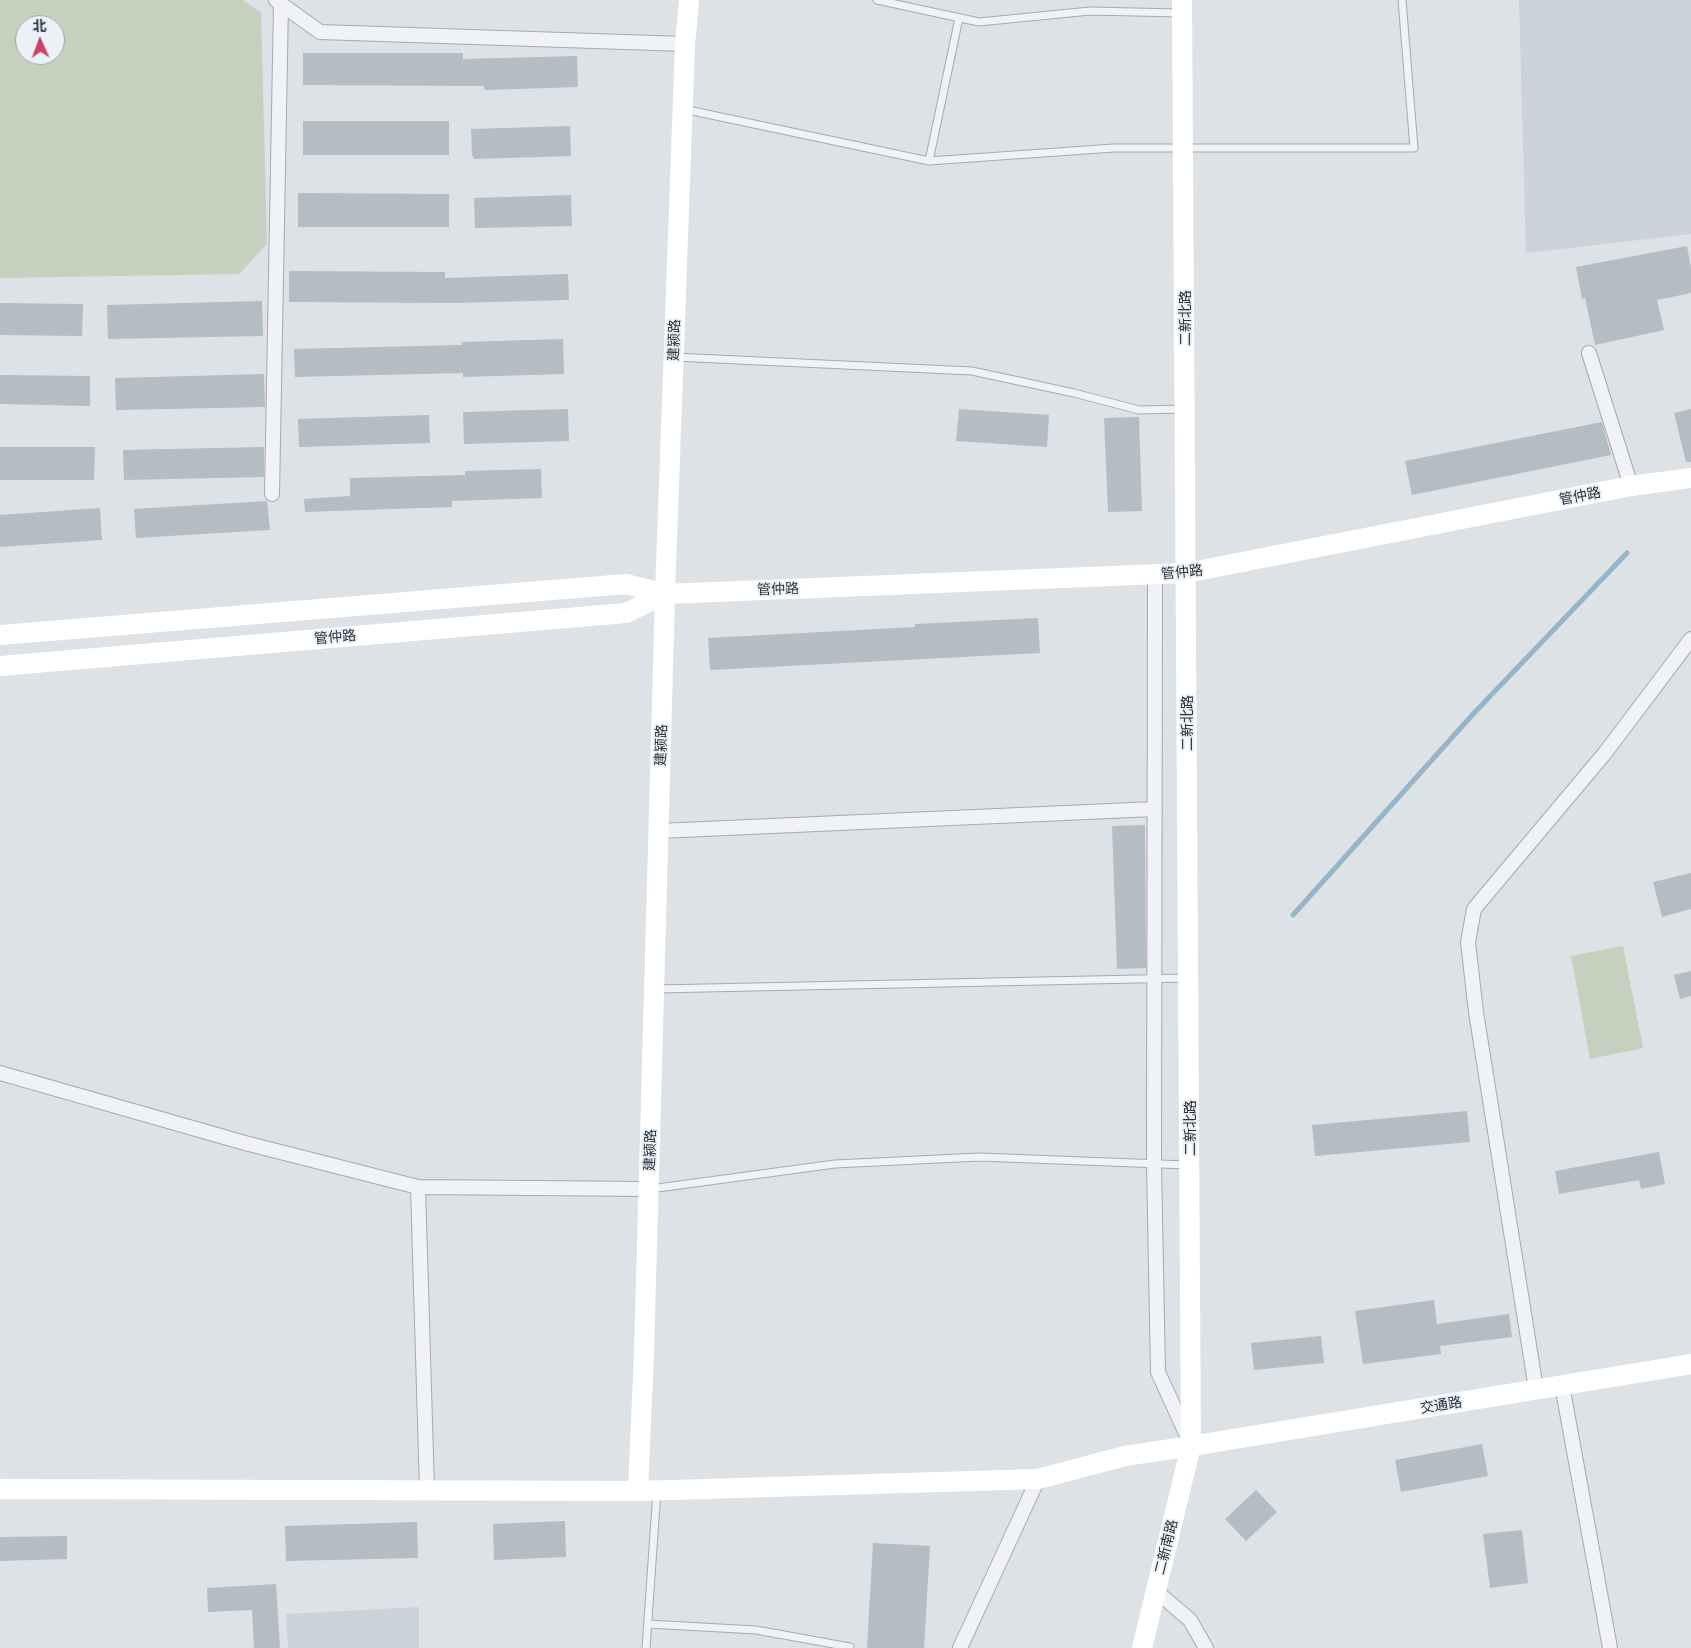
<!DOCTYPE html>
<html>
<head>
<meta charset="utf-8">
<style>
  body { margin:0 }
  #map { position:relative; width:1691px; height:1648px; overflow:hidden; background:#dde2e7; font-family:Barlow,"Noto Sans SC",sans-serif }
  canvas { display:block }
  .north { position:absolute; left:15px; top:15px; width:50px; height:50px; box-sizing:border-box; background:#ecf1f5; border:1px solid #9da5ab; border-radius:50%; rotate:358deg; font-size:14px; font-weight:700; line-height:20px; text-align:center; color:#27323d }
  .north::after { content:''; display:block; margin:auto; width:18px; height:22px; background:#cd4168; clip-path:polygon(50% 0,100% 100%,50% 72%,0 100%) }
</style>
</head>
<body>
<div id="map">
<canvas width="1691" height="1648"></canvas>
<div class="north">北</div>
</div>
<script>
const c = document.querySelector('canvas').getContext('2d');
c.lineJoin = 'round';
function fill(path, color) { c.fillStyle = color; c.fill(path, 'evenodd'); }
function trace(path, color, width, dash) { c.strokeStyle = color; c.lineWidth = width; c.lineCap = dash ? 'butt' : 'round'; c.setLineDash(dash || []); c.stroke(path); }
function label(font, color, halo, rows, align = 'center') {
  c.font = font + ' Barlow,"Noto Sans SC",sans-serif'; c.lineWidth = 4; c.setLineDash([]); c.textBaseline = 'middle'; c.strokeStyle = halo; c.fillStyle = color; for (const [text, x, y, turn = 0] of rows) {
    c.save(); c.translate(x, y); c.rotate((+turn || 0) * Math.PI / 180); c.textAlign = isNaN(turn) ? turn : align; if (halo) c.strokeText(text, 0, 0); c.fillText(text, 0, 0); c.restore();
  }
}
const built = new Path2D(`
  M1519 0H1691V234L1526 253Z
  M419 1607V1648H288L286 1614Z`);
const green = new Path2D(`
  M0 0H242L261 12 267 244 239 274 0 278ZM25 25H55V55H25Z
  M1623 946 1643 1048 1590 1059 1571 956Z`);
const stream = new Path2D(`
  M1293 915 1474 713 1627 553`);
const building = new Path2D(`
  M303 53H463V59L577 56 578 87 485 90 484 86 303 85Z
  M303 121H449V155H303Z
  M570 126 571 156 474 159 472 155 471 129Z
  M298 193 449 194V227H298Z
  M571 195 572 226 475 228 474 198Z
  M1687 246 1691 268V293L1657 300 1664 330 1595 345 1585 298 1582 299 1576 267Z
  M289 271 445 272V278L568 274 569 300 455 303 289 302Z
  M262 301 263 336 108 339 107 305Z
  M0 303 83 304 82 336 0 335Z
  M563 339 564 374 463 377V373L295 377 294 349 462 345V342Z
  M264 374 265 407 116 410 115 378Z
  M0 375 90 376V406L0 404Z
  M568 409 569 441 464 444 463 412Z
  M959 409 1049 415 1047 447 956 441Z
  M1691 409V462H1686L1674 413Z
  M429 415 430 443 299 447 298 419Z
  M1139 417 1142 511 1108 512 1104 418Z
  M1602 422 1611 455 1412 495 1405 461Z
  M0 447H95L94 480H0Z
  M264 447V477L124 480 123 450Z
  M541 469 542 498 452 501V507L305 512 304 499 350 496V478L465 475V471Z
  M267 501 270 530 136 538 134 509Z
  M100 508 102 540 0 547V515Z
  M1038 618 1040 653 710 670 708 638 915 627V624Z
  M1145 825 1146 968 1117 969 1112 826Z
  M1691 873V909L1662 917 1653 882Z
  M1691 971V996L1680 999 1674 975Z
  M1467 1111 1470 1142 1315 1156 1312 1125Z
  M1659 1152 1665 1184 1641 1189 1639 1180 1559 1194 1555 1171Z
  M1434 1300 1437 1324 1509 1314 1512 1337 1440 1346 1441 1354 1363 1364 1355 1311Z
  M1321 1336 1324 1363 1254 1370 1251 1343Z
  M1482 1444 1488 1476 1401 1492 1395 1460Z
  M1256 1490 1277 1512 1246 1541 1225 1519Z
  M565 1521 566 1557 494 1560 493 1524Z
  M417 1522 418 1558 286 1561 285 1526Z
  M1522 1530 1528 1583 1490 1588 1483 1534Z
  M67 1536V1559L0 1561V1537Z
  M873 1543 930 1546 924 1648H867Z
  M276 1584 280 1648H254L252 1610 208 1612 207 1588Z`);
const lane = new Path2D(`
  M877 0 979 22 1090 11 1179 13
  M683 109 929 161 1114 148H1414L1402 0
  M929 161 959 18
  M674 357 972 371 1074 393 1139 410 1183 409
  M657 989 1186 978
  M650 1189 835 1164 980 1157 1187 1165
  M648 1624 756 1630 850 1647
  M646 1648 657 1491`);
const street = new Path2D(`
  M281 4 320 32 685 44
  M1589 353 1631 486
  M272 494 281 4 276 0
  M1155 575 1154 1164 1158 1372 1189 1440
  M659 831 1155 809
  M0 1073 245 1143 418 1187 648 1189
  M418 1187 427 1490
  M1562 1385 1610 1648
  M1536 1389 1476 1012 1468 942 1474 909 1605 753 1691 639
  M1156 1591 1190 1620 1206 1648
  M960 1648 1038 1479`);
const secondary = new Path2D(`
  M665 594 1186 573 1631 486 1691 478
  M0 635 626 584 665 594 626 613 0 666
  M0 1489 638 1491 1038 1479 1125 1456 1191 1446 1691 1364
  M638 1491 644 1353 665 594 685 44 689 0
  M1142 1648 1191 1446 1182 0`);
const streetNames = [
  ["二新北路",1185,318,-90],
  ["建颍路",674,340,-88],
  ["管仲路",1580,496,-11],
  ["管仲路",1182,572,-6],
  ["管仲路",778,589,-2],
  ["管仲路",335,637,-5],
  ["二新北路",1187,723,-90],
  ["建颍路",661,745,-88],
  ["二新北路",1190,1128,-90],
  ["建颍路",650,1150,-88],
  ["交通路",1441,1405,-9],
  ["二新南路",1166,1547,-76]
];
fill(built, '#cbd2d9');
fill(green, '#c5d1be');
trace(stream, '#98b5c7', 5);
fill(building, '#b4bcc4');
trace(lane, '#a3aab1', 9);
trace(street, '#a3aab1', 16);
trace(lane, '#f0f2f5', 7);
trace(street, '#f0f2f5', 14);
trace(secondary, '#fff', 20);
label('14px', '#27323d', '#ecf1f5', streetNames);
</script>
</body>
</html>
